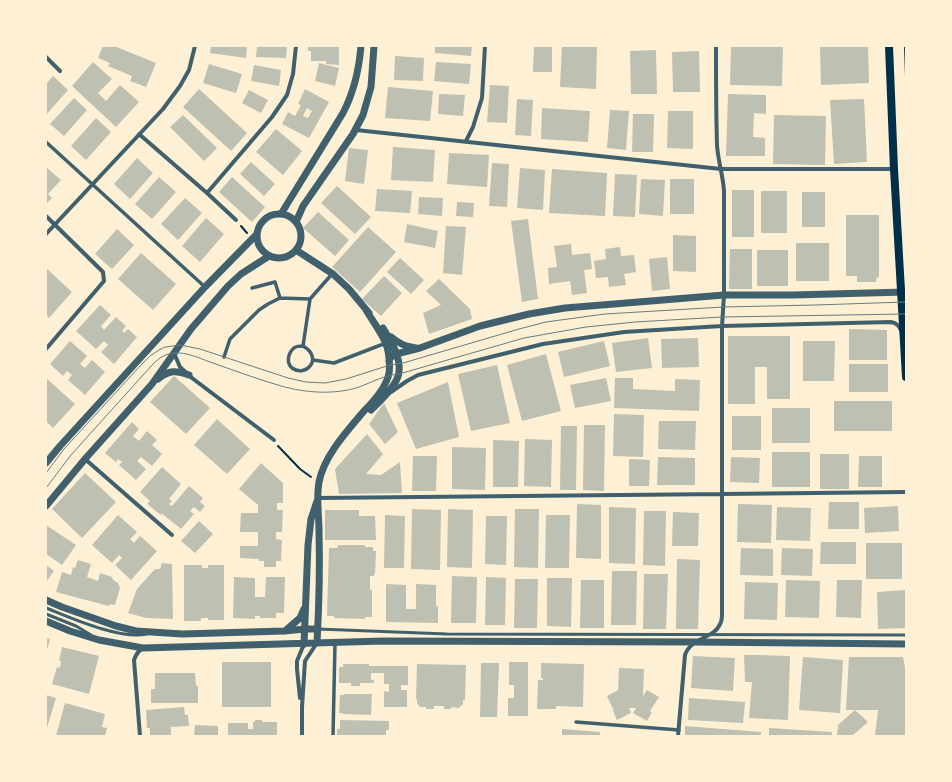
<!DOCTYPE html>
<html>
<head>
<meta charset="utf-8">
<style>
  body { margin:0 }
  #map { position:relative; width:952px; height:782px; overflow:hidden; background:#fdf0d5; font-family:"Playfair Display",serif }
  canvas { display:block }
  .frame { position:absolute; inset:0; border:47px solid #fdf0d5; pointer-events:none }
</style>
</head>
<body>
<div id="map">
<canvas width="952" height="782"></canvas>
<div class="frame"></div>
</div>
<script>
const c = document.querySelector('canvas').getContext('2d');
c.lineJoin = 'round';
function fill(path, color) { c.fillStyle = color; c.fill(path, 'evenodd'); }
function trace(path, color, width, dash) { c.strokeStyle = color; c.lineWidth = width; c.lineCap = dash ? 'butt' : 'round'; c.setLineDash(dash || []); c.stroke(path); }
const building = new Path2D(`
  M103 46H114L156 63 146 87 130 81 132 76 108 66 110 63 98 58Z
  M211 46H247L246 58 210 53Z
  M257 46H287L286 58 256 57Z
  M308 46H339V65L326 64V61H311V51H308Z
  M435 46H472L471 56 435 53Z
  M534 46H552V72H533Z
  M562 46 597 47 596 89 560 87Z
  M731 46H783L782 86 730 85Z
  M820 46H868L869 83 821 85Z
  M656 50 657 94H631L630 51Z
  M699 51 700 92H673L672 52Z
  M395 56 424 58 423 81 394 80Z
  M93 62 112 79 98 93 106 101 120 85 139 102 116 127 72 86Z
  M436 62 471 64 469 84 434 81Z
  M319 63 339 68 335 86 315 81Z
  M209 64 242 74 236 93 203 83Z
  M254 65 281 70 279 86 251 81Z
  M53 76 68 90 46 115V84Z
  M490 85 509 86 507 123 487 122Z
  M388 87 433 91 430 121 385 118Z
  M199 89 247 133 231 151 183 107Z
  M305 89 329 102 309 138 282 124 288 112 295 116 301 105 298 104ZM307 108 312 111 308 118 303 116Z
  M249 90 268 100 261 113 242 103Z
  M439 94 465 95 463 116 438 114Z
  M728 94 766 95V114L754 113 753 137 765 138V156H726Z
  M74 98 87 110 64 136 50 124Z
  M517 99 533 100 531 136 515 135Z
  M864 99 867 162 834 164 830 100Z
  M542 108 590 111 588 142 541 139Z
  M610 110 629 111 626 150 607 148Z
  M668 111H693V149L667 148Z
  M633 114H654L653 152H632Z
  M183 115 217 148 204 161 170 127Z
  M774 115 826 116 825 165 773 164Z
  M96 118 111 132 86 160 71 146Z
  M276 129 302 151 283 175 256 152Z
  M393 147 435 150 433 182 391 180Z
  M349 148 368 150 364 184 345 181Z
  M449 153 489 155 487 187 447 184Z
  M137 158 153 173 130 199 114 184Z
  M251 162 275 184 264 196 240 174Z
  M492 163 509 164 507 207 489 206Z
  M46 167 61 180 48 194 52 198 46 204Z
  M520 168 545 170 543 210 517 208Z
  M552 169 607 173 605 216 549 213Z
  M615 174 637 175 635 217 613 216Z
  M159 177 176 192 152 219 135 204Z
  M232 177 265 207 252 222 219 192Z
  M641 179 665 180 663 216 639 214Z
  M670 179H694V214H670Z
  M337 186 371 217 355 234 321 203Z
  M377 189 412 191 410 213 375 211Z
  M732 190H754V237H732Z
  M761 191H787V233H761Z
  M802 192H825V227H802Z
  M419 197 443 198 442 216 418 214Z
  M185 198 202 213 178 240 161 224Z
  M457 202 474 203 473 217 456 216Z
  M318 212 349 240 335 256 303 228Z
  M846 215H879V278L877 277 876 282H857V276H846Z
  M206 218 224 234 200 262 182 246Z
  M528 219 538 299 522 302 511 221Z
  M407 224 438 231 435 248 404 242Z
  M446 226 466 227 462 275 443 273Z
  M368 227 396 252 360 292 332 267Z
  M117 229 134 245 112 269 95 254Z
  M673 235 696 236V272L673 271Z
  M796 243H829V281H796Z
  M571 244 572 255 590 253 592 269 584 270 587 293 572 295 570 281 549 284 548 268 557 267 554 246Z
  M620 247 621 256 634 255 636 272 624 274 626 285 609 287 608 277 596 278 594 261 606 259 605 249Z
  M730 249H752V289H729Z
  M757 250H788V286H757Z
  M141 253 176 284 153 310 118 279Z
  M667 257 670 289 652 291 649 259Z
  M400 258 424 280 411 294 387 272Z
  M46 268 72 292 49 318 46 315Z
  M384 276 402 293 381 316 362 299Z
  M439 279 470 309 472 319 429 334 423 313 441 305 426 291Z
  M100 305 111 315 101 326 104 330 116 317 126 326 122 331 124 333 128 329 137 337 114 364 101 352 108 345 104 341 96 349 76 331Z
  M849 329 887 330V360H849Z
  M728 336H790V399H767V367H755V404H728Z
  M648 338 652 368 616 372 612 343Z
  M698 338 699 367 662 368 661 339Z
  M70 341 87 356 80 364 85 368 92 360 105 372 85 395 68 380 72 375 67 371 63 376 50 364Z
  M604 341 610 366 564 377 558 352Z
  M803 341H835L834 381H803Z
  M546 354 561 411 522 421 507 365Z
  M849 364H888V392H849Z
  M497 365 510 423 471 431 458 374Z
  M174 376 210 408 186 434 150 402Z
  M46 378 75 404 53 428 46 421Z
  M606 378 611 401 575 408 570 385Z
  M615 378H633V389L675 391V379L700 380 699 411 614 408Z
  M448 382 459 437 416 449 397 403Z
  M834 401H892V431H834Z
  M384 403 398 432 385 444 369 424Z
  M772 408H810V443H772Z
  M614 414 644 415 643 457 613 456Z
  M732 416H761V450H732Z
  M217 419 250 449 227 474 194 445Z
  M659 421H696L695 450 658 449Z
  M132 422 139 429 133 436 139 441 147 431 157 440 152 445 162 454 152 466 141 457 137 461 146 469 136 480 119 465 122 462 118 459 116 462 105 453Z
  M584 425H605L604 491 583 490Z
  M561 426H577L576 490H560Z
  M367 434 383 454 366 474 381 475 400 462 402 493 339 494 335 469Z
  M525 439 552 440 551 487 524 486Z
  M493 440 519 441 518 487H493Z
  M452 447 486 448 485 490 452 489Z
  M772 452H810V487H772Z
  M820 454H849V489H820Z
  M413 456H437L436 491H412Z
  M859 456H882V487H858Z
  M658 457 695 458V485H657Z
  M731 457 760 458 759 483 730 482Z
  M629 459 650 460 649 486H629Z
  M261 463 283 483V503H277V510H283L282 532H276V539L282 540 281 561H276V567H264V561H259V559L240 558V546H258V532H240L241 513H258V505L239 489Z
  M162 467 181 484 169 499 172 501 169 504 172 506 189 486 203 498 200 502 205 506 200 512 194 507 190 511 194 514 181 529 161 513V515L147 504 150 501 140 492Z
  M85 473 116 502 82 538 52 509Z
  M829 502H859V529H828Z
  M577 504 601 505V559L576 558Z
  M738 504 772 505 771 543 737 542Z
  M898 506 899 531 865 533 864 508Z
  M609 507 636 508 635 564 609 563Z
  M777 507 811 508 810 541 776 540Z
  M412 509 441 510 440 570 411 569Z
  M448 509 473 510 472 568 447 567Z
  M515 509H539L538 568 514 567Z
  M325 510H359V516H375L376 540H325Z
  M644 511H666L665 566 643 565Z
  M673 512 699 513 698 546H672Z
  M118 515 137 532 130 539 134 543 140 536 157 551 131 580 115 565 122 558 119 555 112 563 92 545Z
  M385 515 405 516 404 568H384Z
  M546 515H570L569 568H545Z
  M486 516H507L506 565 485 564Z
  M199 521 213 534 195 553 181 541Z
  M46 525 76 545 62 565 46 554Z
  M821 542H856V564H820Z
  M866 543H902V579H866Z
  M338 545H365V547H373V551H376L375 574H374V576H370V590H372V617H365V619L334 618V616H327L329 548H337Z
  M741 548 773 549V576L740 575Z
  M782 548 813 549 812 576 781 575Z
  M677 559 700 560 698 629H676Z
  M78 560 91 564 87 577 98 581 100 573 112 577 113 580 118 583 120 588 115 605 110 604 109 606 56 592 62 572 71 575 73 567 75 568Z
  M162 563 172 564 173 619 146 618 128 613 137 589 155 569H160Z
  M46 565 54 571 46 582Z
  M184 565H202V568H208V565H224V620H208V618H201V621H184Z
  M612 571H637L636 625H611Z
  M644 574H668L666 629H643Z
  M452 576 477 577 476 623H451Z
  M234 577 255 578V597H265L266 577H285L284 613H276V618H260V616H255V619L233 618Z
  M486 577 506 578 505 625H485Z
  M547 578H572L571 627 547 626Z
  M515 579H538L537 628H514Z
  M581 580H604V628H580Z
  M786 580 820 581 819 618 785 617Z
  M837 580H862L861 618 836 617Z
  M745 582 778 583 777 620 744 619Z
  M386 584 406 585V609H416V584L436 585V606H438V623L386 622Z
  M906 590V628L878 629 877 592Z
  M46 638 50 639 46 653Z
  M62 647 99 656 89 694 52 684 57 667 60 668 61 661H59Z
  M744 655H759L790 656 788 720 749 718 752 682H745Z
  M693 656 735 658 733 691 691 688Z
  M803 657 843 660 840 713 799 710Z
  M849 657H903L906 672V736H875L878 710H846Z
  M222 662H271V707H222Z
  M509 662H528V716H508V698H514V685H509Z
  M481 663H499L497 717H480Z
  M541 663 584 664 583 707 556 706V709H537L538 680H543V678H541Z
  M343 664H369V666H408V685H401V690H407V707H384V691L389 692V684H384V673H371V680H374V683H360V686H351V683H339V667H343Z
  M417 664 466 665 465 700H463V704L461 706 458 708 451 707V709H444V706H434V709H426V707H421L419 706 417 703V699H416Z
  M619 668 644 669 643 696 647 690 659 697 650 711 652 712 647 721 633 713 636 708H629L631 713 617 720 613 711H614L607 696 618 690Z
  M155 673H195L196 686H198V703H151V689H155Z
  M344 694H372L371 715 343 714V713H339L340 695H344Z
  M46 695 56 698 46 731Z
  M689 698 745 702 743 723 688 720Z
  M65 703 105 714 102 727 107 728 105 736H56Z
  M184 707 185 715H188L189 726 171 727V736H150V728H147L146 710Z
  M855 710 868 722 853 735 855 736H837L838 725Z
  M255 720H262V722H277V736H228V723H248V729H253V722H255Z
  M340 720 389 721V730H386V736H337V729H340Z
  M195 725 218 726V736H194Z
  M685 726 761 732V736H685Z
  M769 728 832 732V736H769Z
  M562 729 600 732V736H562Z`);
const path = new Path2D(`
  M905 46 906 77
  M241 226 247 233
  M278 446 300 469 311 477`);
const service = new Path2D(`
  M46 608C71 618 120 640 147 634
  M46 614 76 626 91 635
  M318 629 447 634 906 635`);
const pedestrian = new Path2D(`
  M46 142 205 287
  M280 298 310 299 303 346C324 358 306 378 292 368 286 363 288 353 294 348 296 346 300 346 303 346
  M310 299 332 274
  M224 357 230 339 259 310 268 304 280 298 275 282 252 288
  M313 360 334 363 386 343
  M576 722 679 730
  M333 736 335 643`);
const minor = new Path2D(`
  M46 57 60 71
  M356 130 721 169H894
  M139 134 207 193 236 220
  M466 141 473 127 482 98 485 46
  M207 193 272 117 287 95 293 74 296 46
  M46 216 103 272 104 281 46 349
  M46 234 163 109 180 86 189 70 195 46
  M174 353 180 367 192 378 274 440
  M391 392 407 381 418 375 543 344 624 332 722 326 891 322C897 323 899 326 902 332
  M85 459 172 535
  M318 498 722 494 906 492
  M300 698 297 669V661L304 644
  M140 736 134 660C136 654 138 651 143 648
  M302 736V707L305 661 317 643
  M678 736 685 655C691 637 714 639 720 624 722 621 722 617 722 614V326L724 295V191C723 175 718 161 717 145 716 112 716 79 716 46`);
const tertiary = new Path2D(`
  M257 236a22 22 0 1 1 44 0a22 22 0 1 1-44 0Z
  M281 214 343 113C354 92 359 70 361 46
  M296 222 303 206 310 196 353 134 363 115 371 87 374 46
  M296 250 333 274 349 289 369 313
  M391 337C399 344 405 346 416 348
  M389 361 391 357 396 354 420 348 480 326 529 314 565 308 724 295H793L906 292
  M158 379C169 370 176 370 189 375
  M371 410C379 402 398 385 399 372 401 357 391 341 383 328
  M46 463 60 446 205 287 256 235
  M46 506 85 459 152 384 191 329 228 286 241 274 269 256
  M46 600 62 607 116 626 136 631 182 634 284 631 305 629H318
  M46 621 70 631 99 640 143 648 383 641 695 642 906 644
  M285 631 300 618 304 609
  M317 643C319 606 320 568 319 531 319 515 316 498 319 482 324 456 347 431 364 411 374 401 384 390 388 377 391 369 389 352 386 344 382 333 372 320 366 310
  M304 644 308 545 311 519 317 501`);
const secondary = new Path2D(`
  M889 46 894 169 906 377`);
const tram = new Path2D(`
  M46 473 64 449 141 365 150 356 159 350 165 347 180 345 200 349 288 378 306 382 325 383 346 379 390 365 403 363 519 329 546 322 605 314 723 307 815 305 906 302
  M46 488 71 455 153 364C159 358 166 353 175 353 186 352 199 358 210 362 233 370 257 379 281 386 306 393 335 395 359 387 373 382 384 375 399 374L524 338 586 327 635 322 722 317 906 314`);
fill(building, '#bec0b2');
trace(path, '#003049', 2);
trace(service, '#3f606c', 3);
trace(pedestrian, '#3f606c', 3.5);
trace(minor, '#3f606c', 4);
trace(tertiary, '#3f606c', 7);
trace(secondary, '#003049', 8);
trace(tram, '#657d81', 1);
</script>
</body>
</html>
